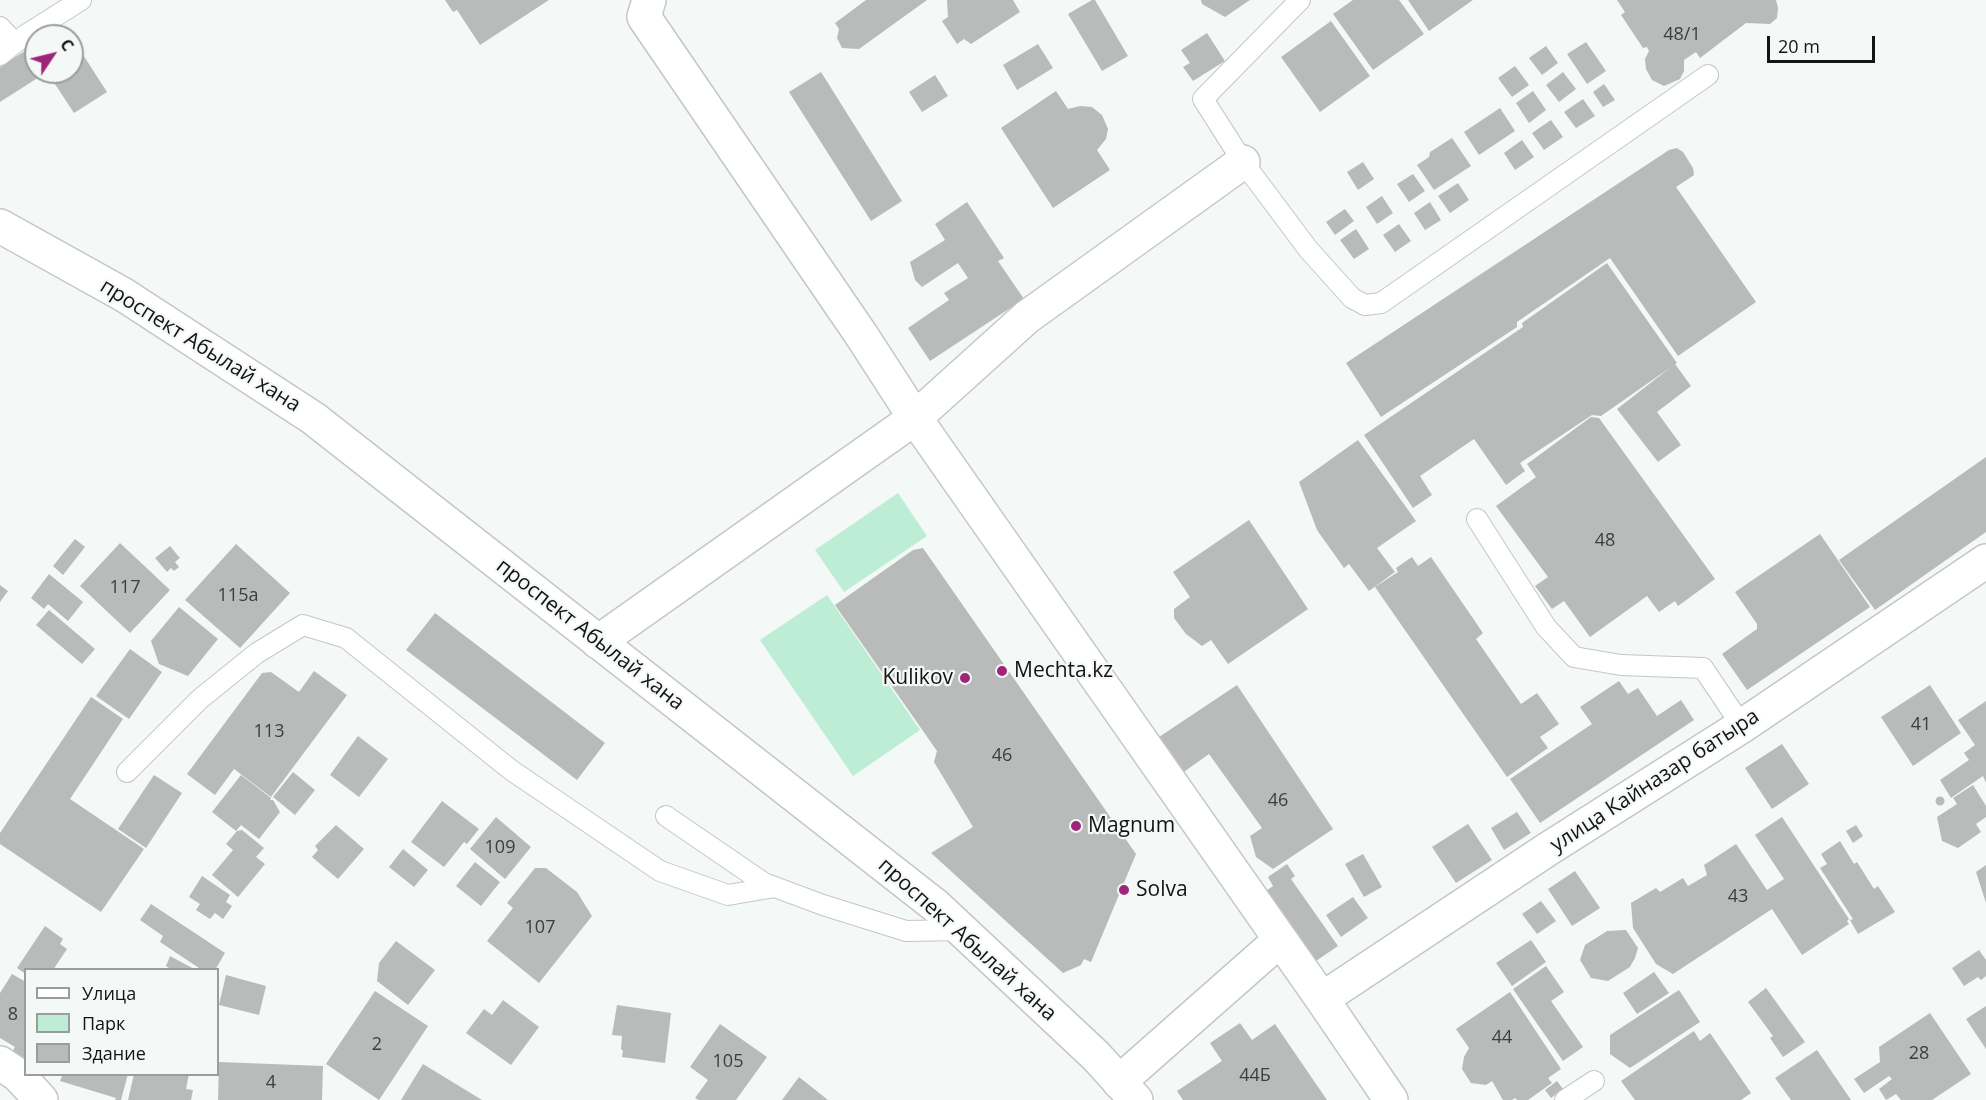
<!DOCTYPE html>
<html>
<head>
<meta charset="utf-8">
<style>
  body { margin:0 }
  #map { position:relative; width:1986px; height:1100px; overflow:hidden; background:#f4f8f6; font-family:"Open Sans",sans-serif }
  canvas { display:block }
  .legend { position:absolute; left:24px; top:968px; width:195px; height:108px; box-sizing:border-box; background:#f4f8f6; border:2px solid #9a9d9c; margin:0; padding:8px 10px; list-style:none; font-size:18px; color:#131414 }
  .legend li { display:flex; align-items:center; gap:12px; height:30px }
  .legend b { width:30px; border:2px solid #9a9d9c }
  .north { position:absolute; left:24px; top:24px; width:60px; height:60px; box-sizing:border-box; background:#f4f8f6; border:2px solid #9a9d9c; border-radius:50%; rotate:55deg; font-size:16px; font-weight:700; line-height:24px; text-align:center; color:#131414 }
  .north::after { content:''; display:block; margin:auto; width:21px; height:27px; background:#9f257b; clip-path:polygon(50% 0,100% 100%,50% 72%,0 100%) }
  .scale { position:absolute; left:1767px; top:36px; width:108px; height:27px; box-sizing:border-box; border:3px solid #131414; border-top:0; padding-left:8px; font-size:18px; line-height:21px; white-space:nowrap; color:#131414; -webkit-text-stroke:4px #f4f8f6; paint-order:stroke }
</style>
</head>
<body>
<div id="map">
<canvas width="1986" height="1100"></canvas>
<ul class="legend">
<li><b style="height:8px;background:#fff"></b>Улица</li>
<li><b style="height:16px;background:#bdedd4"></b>Парк</li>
<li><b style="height:16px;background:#b8bbb9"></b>Здание</li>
</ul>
<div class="north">С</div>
<div class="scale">20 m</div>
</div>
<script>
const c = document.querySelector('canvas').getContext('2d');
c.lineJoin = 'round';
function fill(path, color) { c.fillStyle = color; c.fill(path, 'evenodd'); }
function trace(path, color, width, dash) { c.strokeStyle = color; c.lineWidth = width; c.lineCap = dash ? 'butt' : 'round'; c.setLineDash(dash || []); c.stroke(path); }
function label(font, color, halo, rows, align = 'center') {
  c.font = font + ' "Open Sans",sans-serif'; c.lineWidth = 4.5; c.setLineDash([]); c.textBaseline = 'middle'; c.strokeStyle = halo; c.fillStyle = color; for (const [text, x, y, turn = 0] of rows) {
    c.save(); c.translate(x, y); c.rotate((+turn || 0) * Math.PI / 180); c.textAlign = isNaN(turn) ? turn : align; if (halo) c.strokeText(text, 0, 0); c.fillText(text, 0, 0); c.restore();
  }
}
const green = new Path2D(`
  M898 493 927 536 844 592 815 550Z
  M827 595 920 730 853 776 760 640Z`);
const building = new Path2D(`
  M445 0H549L480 45 457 10 453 12Z
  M866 0H927L859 49 842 48 837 38 839 29 835 23Z
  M947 0H1013L1020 12 971 44 964 39 957 44 942 21 948 17Z
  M1092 0H1095L1128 56 1102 71 1068 14Z
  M1201 0H1250L1225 17 1202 4Z
  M1353 0H1399L1424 34 1373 70 1333 14Z
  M1408 0H1473L1429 31Z
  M1617 0H1776L1778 8 1777 18 1770 24 1746 23 1700 58 1696 52 1684 60V71L1680 79 1664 86 1652 80 1646 69 1645 59 1649 51 1647 47 1643 48 1621 15 1625 12Z
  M1331 21 1370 76 1320 112 1281 57Z
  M1207 33 1225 61 1193 81 1183 67 1190 63 1181 50Z
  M1586 42 1606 71 1587 84 1567 54Z
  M1038 44 1053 68 1017 90 1003 65Z
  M1546 46 1558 63 1542 75 1529 58Z
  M31 47 34 52 36 50V72H72V50L78 47 107 92 74 113 47 72 0 102V67Z
  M1515 66 1529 85 1512 97 1498 78Z
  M821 72 902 201 871 221 789 92Z
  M1563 72 1576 89 1559 102 1546 85Z
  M935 75 948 96 922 112 909 92Z
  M1604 84 1615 100 1603 107 1593 92Z
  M1056 91 1068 109 1080 106 1092 107 1102 115 1108 129 1106 139 1097 150 1110 170 1053 208 1001 128Z
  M1533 91 1546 110 1529 123 1516 103Z
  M1583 99 1595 116 1576 128 1564 112Z
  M1500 108 1515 131 1479 155 1464 132Z
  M1551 120 1563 137 1544 150 1532 133Z
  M1452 138 1471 166 1434 190 1417 165 1429 157 1430 152Z
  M1522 140 1534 157 1515 170 1504 153Z
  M1677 148 1683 152 1693 168 1694 175 1676 187 1756 302 1678 356 1610 258 1517 322V327L1381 417 1346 363 1669 150Z
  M1363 162 1374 179 1358 190 1347 172Z
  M1413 174 1425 191 1409 202 1397 184Z
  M1458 183 1469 200 1450 213 1438 196Z
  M1382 196 1393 213 1377 224 1366 207Z
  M967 202 1004 258 998 261 1024 299 930 361 908 328 949 300 944 293 968 278 958 263 922 287 915 280 910 262 945 240 935 224Z
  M1430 202 1441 220 1425 230 1414 213Z
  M1345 209 1354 221 1335 235 1326 222Z
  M1399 224 1411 241 1395 252 1383 235Z
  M1356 229 1369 249 1354 259 1340 240Z
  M1607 263 1677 363 1675 364 1691 386 1657 412 1681 445 1658 462 1617 409 1671 367 1601 416 1592 415 1520 463 1525 471 1506 485 1474 439 1420 476 1432 495 1413 508 1364 435 1523 327 1522 323Z
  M1591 417 1599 418 1715 579 1678 606 1675 601 1659 612 1647 596 1590 637 1564 601 1552 609 1535 586 1548 577 1496 506 1536 477 1527 464Z
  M1358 440 1416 521 1377 548 1395 572 1369 591 1349 564 1344 568 1317 530 1299 482Z
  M1986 457V532L1875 610 1839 560Z
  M1249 520 1308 609 1228 664 1211 640 1202 646 1186 634 1174 618V609L1190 597 1173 572Z
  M1820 534 1870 607 1747 690 1722 654 1757 629V624L1735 592Z
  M75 539 85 547 63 575 53 566Z
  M120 543 170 590 130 633 80 586Z
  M236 544 290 593 240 648 185 600Z
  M170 546 180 558 175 562 179 567 174 571 171 568 167 572 155 558Z
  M923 548 1136 854 1091 962 1084 959 1081 965 1063 973 931 853 973 827 934 762 937 751 835 605 913 550Z
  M1412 557 1418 566 1431 557 1483 633 1476 639 1521 704 1537 693 1559 724 1540 737 1548 748 1507 777 1375 587 1398 572 1396 568Z
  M49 574 83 602 68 621 48 604 44 609 31 598Z
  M0 585 8 591 0 602Z
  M179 607 218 639 188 676 159 664 151 641Z
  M49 610 95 649 82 664 36 625Z
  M435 613 605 743 577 780 406 650Z
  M130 649 162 672 129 719 96 696Z
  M314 671 347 695 271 797 234 769 215 795 187 774 262 673 271 672 299 692Z
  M1619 681 1628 694 1638 688 1657 716 1681 700 1694 720 1540 823 1510 779 1592 724 1580 707Z
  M1237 685 1333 829 1273 869 1256 857 1250 836 1262 828 1209 754 1181 774 1164 761 1159 737Z
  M1930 685 1961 733 1913 766 1881 717Z
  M91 697 123 719 70 799 144 849 101 912 0 844V833Z
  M1986 701V783L1983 776 1951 798 1940 780 1969 760 1964 753 1975 745 1958 720Z
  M358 736 388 759 359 797 330 775Z
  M1782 744 1809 784 1772 809 1745 768Z
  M293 772 315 790 295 815 273 797Z
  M154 775 182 793 146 848 118 829Z
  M241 775 271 798 270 800H273L280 812 259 839 241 825 236 831 212 812Z
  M1973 785 1986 806V817L1976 824 1981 832 1958 848 1942 841 1937 817 1957 804 1953 798Z
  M1935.5 801a4.5 4.5 0 1 1 9 0a4.5 4.5 0 1 1-9 0Z
  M442 801 479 829 467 844 464 842 444 867 411 842Z
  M1517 812 1531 833 1504 850 1491 828Z
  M496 817 531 847 505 879 470 849Z
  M1782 817 1849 919 1847 921 1849 924 1802 955 1772 909 1673 974 1656 964 1633 928 1631 903 1656 888 1660 892 1683 878 1688 886 1707 875 1704 865 1736 844 1767 890 1784 879 1755 835Z
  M1468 824 1492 860 1456 883 1432 847Z
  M336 825 364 849 338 879 312 857 318 850 315 846Z
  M1856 825 1863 836 1853 843 1846 831Z
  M242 830 264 848 256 857 265 864 238 897 212 875 233 850 226 844 237 831Z
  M1840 841 1854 864 1857 862 1874 889 1878 886 1895 912 1858 934 1850 920 1853 919 1820 868 1827 864 1821 854Z
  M403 849 428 870 414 887 389 867Z
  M1363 854 1382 887 1364 897 1345 864Z
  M475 862 500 882 481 906 456 886Z
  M1287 864 1295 876 1291 879 1338 946 1310 965 1262 894 1273 886 1268 877Z
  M1986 865V903L1976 872Z
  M535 868H546L577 892 592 916 539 983 487 941 513 908 507 903Z
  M1575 871 1600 908 1572 926 1548 889Z
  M202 876 230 895 226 902 232 906 223 919 215 913 210 919 196 910 200 904 189 897Z
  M1353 897 1368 918 1341 937 1326 915Z
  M1541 901 1556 921 1537 934 1522 914Z
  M151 904 225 953 215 970H202L160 942 163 936 140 920Z
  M45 926 63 939 60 944 67 949 53 970H26V974L17 968Z
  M1626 930 1638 948 1635 958 1630 967 1608 981 1591 978 1580 960 1585 945 1607 931Z
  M1531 940 1546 962 1512 986 1496 963Z
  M396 941 435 970 408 1005 377 981 379 963Z
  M1979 950 1986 960V976L1981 980 1978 977 1964 986 1952 968Z
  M170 956 196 970H172L166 966Z
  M1546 966 1564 992 1551 1001 1583 1047 1563 1061 1513 989Z
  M1654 972 1669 993 1637 1014 1623 993Z
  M12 974 26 982V1067L9 1057 15 1047 0 1038V993Z
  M226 975 266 986 259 1015 219 1005Z
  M1766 988 1805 1042 1783 1057 1770 1038 1773 1036 1748 1002Z
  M1679 990 1700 1022 1630 1068 1610 1054V1035Z
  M375 991 428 1026 379 1100 326 1064Z
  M1510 992 1561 1069 1548 1078 1552 1083 1528 1100H1517L1515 1098 1512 1100H1503L1492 1081 1486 1085 1471 1083 1462 1069 1464 1057 1469 1048 1456 1029Z
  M503 1000 539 1027 511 1065 466 1033 484 1009 492 1015Z
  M617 1005 671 1013 665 1063 622 1057 623 1051 621 1049 622 1036 612 1035Z
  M1986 1006V1049L1966 1019Z
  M1930 1013 1971 1074 1932 1100H1901L1896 1094 1886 1100 1879 1089 1892 1079 1889 1076 1864 1093 1854 1079 1880 1062 1879 1047Z
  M1240 1023 1252 1040 1275 1024 1327 1100H1183L1177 1091 1222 1061 1210 1043Z
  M720 1024 767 1057 736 1100H699L695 1098 708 1080 690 1067Z
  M1694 1031 1700 1041 1710 1033 1751 1093 1741 1100H1635L1621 1081Z
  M1817 1050 1851 1100H1791L1775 1078Z
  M219 1062 323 1066 322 1100H218Z
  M423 1064 482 1100H401Z
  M63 1074H128L121 1100H115L116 1098 60 1081Z
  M134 1074H189L186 1089 193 1090 191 1100H128Z
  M799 1077 828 1100H782Z
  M1557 1081 1563 1089 1551 1098 1545 1090Z`);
const service = new Path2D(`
  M1300 0 1203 99 1243 162 1308 249 1352 298 1365 305 1381 303 1708 75
  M0 27 15 43
  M0 55 24 36 81 0
  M1477 519 1546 627 1574 657 1621 665 1703 668 1742 726
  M127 772 200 699 257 653 303 625 346 638 511 770 660 871 728 895 775 887
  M666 816 764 883 823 905 906 931 961 930
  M1565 1100 1594 1081`);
const minor = new Path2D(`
  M649 0 644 17 862 336 915 418 1322 999 1391 1100
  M598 642 915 418 1027 317 1243 162
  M1322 999 1548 849 1742 726 1986 561
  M0 1063 18 1075 41 1100
  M1119 1082 1280 940`);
const secondary = new Path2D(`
  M0 226 124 295 313 418 936 906 1096 1056 1136 1100`);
const markers = [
  [1002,671,6,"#9f257b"],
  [965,678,6,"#9f257b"],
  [1076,826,6,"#9f257b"],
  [1124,890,6,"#9f257b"]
];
const numberNames = [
  ["48/1",1682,35],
  ["48",1605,541],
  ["117",125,588],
  ["115а",238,596],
  ["41",1921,725],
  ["113",269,732],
  ["46",1002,756],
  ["46",1278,801],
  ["109",500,848],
  ["43",1738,897],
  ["107",540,928],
  ["8",13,1015],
  ["44",1502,1038],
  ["2",377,1045],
  ["28",1919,1054],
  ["105",728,1062],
  ["44Б",1255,1076],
  ["4",271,1083]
];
const streetNames = [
  ["проспект Абылай хана",200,346,32],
  ["проспект Абылай хана",590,635,38],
  ["улица Кайназар батыра",1655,781,-33],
  ["проспект Абылай хана",967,940,42]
];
const poiNames = [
  ["Mechta.kz",1014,671],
  ["Kulikov",953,678,"right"],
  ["Magnum",1088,826],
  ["Solva",1136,890]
];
fill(green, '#bdedd4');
fill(building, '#b8bbb9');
trace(service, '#c4c7c5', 22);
trace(minor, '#c4c7c5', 36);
trace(secondary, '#c4c7c5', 36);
trace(service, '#fff', 20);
trace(minor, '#fff', 33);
trace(secondary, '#fff', 33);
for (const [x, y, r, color] of markers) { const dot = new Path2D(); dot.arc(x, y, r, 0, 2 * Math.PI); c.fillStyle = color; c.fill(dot); trace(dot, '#f4f8f6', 2); }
label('18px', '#3c3e3d', null, numberNames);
label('21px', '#131414', '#f4f8f6', streetNames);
label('21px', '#131414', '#f4f8f6', poiNames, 'left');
</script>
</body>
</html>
